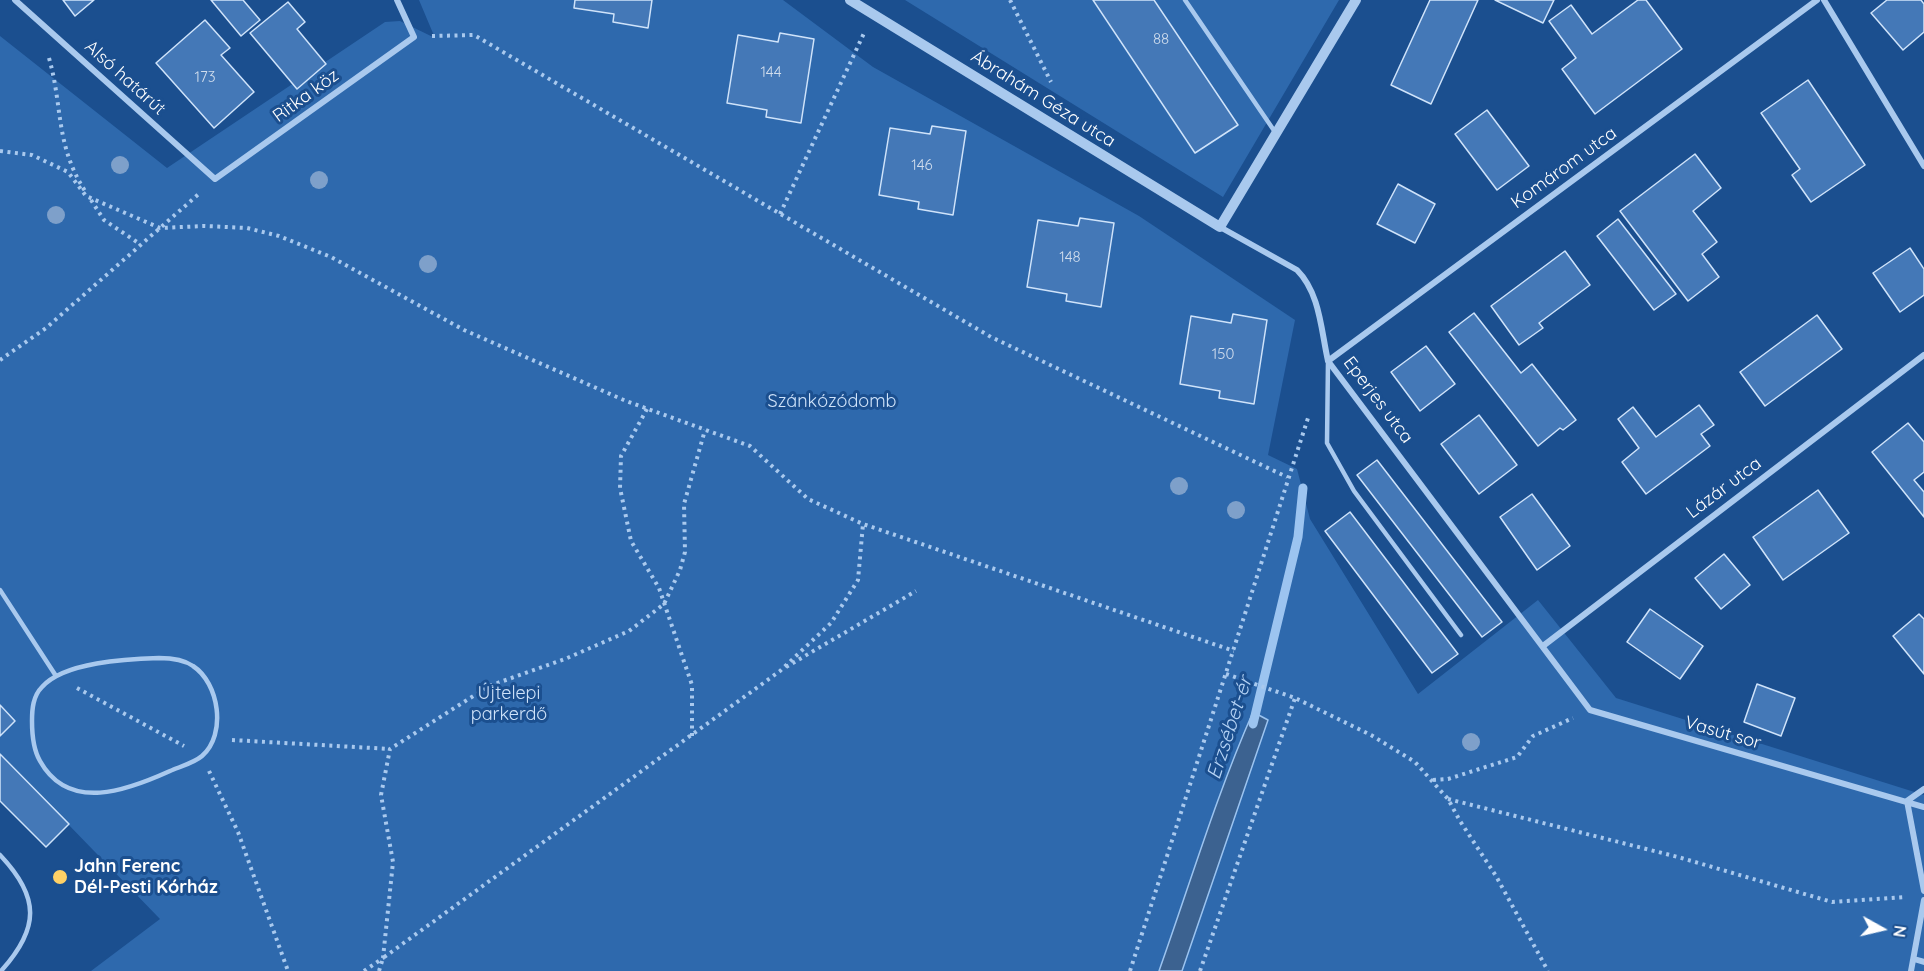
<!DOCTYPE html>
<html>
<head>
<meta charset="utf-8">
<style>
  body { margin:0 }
  #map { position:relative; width:1924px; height:971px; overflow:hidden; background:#1b4f8f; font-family:Quicksand,sans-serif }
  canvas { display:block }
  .north { position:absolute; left:1852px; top:899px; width:60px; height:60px; -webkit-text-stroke:4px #1b4f8f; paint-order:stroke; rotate:98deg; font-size:16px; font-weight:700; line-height:24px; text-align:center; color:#fff }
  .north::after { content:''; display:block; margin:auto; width:21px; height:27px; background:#fff; clip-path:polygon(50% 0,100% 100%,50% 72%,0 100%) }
</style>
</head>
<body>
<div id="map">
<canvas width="1924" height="971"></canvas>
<div class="north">N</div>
</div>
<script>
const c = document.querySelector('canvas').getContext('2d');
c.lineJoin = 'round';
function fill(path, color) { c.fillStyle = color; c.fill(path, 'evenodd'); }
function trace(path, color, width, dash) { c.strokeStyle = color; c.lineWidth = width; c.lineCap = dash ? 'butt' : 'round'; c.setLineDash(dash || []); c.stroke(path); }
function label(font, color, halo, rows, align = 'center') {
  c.font = font + ' Quicksand,sans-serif'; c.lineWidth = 6; c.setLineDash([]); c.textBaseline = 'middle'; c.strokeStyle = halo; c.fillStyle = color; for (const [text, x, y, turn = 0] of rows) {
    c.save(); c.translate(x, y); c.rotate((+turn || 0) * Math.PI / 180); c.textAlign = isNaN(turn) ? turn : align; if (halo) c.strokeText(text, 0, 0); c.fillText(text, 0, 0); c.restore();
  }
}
const green = new Path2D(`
  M419 0H783L873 67 1139 216 1295 320 1268 455 1297 469 1310 519 1418 694 1538 600 1616 698 1924 795V971H91L160 919 0 754V736L15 721 0 705V36L167 168 385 22 400 21 435 38Z
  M905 0H1339L1223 197Z`);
const water = new Path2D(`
  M1253 712 1268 720 1182 971H1159C1190 884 1216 796 1253 712Z`);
const stream = new Path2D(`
  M1253 724 1298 537 1303 488`);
const building = new Path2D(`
  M63 0H94L75 16Z
  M211 0H243L260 20 241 36Z
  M575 0H652L648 28 613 22 614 14 574 8Z
  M1093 0H1154L1238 125 1195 153Z
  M1430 0H1478L1431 104 1391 85Z
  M1495 0H1554L1543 23Z
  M1638 0H1646L1682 49 1595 114 1562 69 1576 58 1549 21 1571 5 1592 34Z
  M1887 0H1921L1924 4V32L1903 50 1871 13Z
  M288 2 305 22 297 29 326 64 297 89 250 33Z
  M205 20 230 48 221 55 254 92 214 128 156 63Z
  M780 33 814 39 801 123 766 117 767 110 727 103 738 35 778 42Z
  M1808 80 1865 165 1811 202 1792 175 1800 169 1761 113Z
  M1487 110 1529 166 1497 190 1455 134Z
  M932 126 966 131 953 215 918 209 919 202 879 195 890 128 930 134Z
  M1695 154 1721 188 1693 211 1717 242 1702 254 1719 277 1688 301 1620 211Z
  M1398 184 1435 204 1415 243 1377 224Z
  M1080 218 1114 223 1101 307 1066 301 1067 294 1027 287 1038 220 1078 226Z
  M1618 219 1676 294 1654 310 1597 236Z
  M1910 248 1924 269V295L1900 312 1873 273Z
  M1565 251 1590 285 1539 323 1543 328 1519 345 1491 306Z
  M1474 313 1521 373 1532 364 1576 420 1563 430 1560 428 1538 446 1449 332Z
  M1233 314 1267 320 1254 404 1219 398 1220 391 1180 384 1191 316 1231 323Z
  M1817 315 1842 349 1765 406 1740 372Z
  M1426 346 1455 384 1420 411 1391 372Z
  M1699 405 1714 425 1701 434 1710 446 1646 494 1622 462 1639 448 1618 419 1633 407 1656 437Z
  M1479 415 1517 465 1479 494 1441 444Z
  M1908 423 1924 442V472L1914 480 1924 492V517L1872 452Z
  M1377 460 1502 622 1482 637 1357 475Z
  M1818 490 1849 533 1783 580 1753 537Z
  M1532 494 1570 546 1537 570 1500 517Z
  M1350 512 1458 654 1432 673 1325 531Z
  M1724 554 1750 585 1721 609 1695 578Z
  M1650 609 1703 646 1680 679 1627 642Z
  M1919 614 1924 619V674L1893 636Z
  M1757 684 1795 698 1781 736 1744 722Z
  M0 705 15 721 0 736Z
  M0 754 69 824 46 847 0 801Z`);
const path = new Path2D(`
  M1010 0 1051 82
  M432 36 474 35 991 337 1287 477
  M49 58C63 107 55 144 85 191
  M0 151 32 155 68 172 86 196 160 228 205 226 247 228 279 236 331 257 464 330 626 401 750 446 808 499 863 524 1234 651
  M91 200 104 220 140 244
  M780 214 865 31
  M0 360 46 328 201 192
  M647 409 621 456 620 488 631 541 659 588 692 685V736
  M786 667 916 591
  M1226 674 1295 698 1371 735 1415 762 1448 799 1460 821 1496 876 1548 971
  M77 688 184 746
  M232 740 390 749
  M209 771 238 832 288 971
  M1433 780 1448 779 1517 757 1533 736 1573 718
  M1448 799 1678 857 1832 902 1905 897
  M364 971 383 958 393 862 381 795 390 749 489 686 565 659 629 631 664 604 680 570 685 552 684 504 705 430
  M379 971 383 958 780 671 831 623 858 580 863 524
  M1130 971 1308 418
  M1200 971 1295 698`);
const service = new Path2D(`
  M1185 0 1275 132
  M1328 361 1327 443 1354 491 1461 635
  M0 590 56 676
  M159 658C170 658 183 659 193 666 219 683 227 734 202 756 194 763 179 767 170 771 128 790 69 813 40 761 33 749 32 734 32 721 32 709 33 696 42 687 64 662 127 659 159 658Z
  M0 855C40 897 40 928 1 971`);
const minor = new Path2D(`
  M15 0 215 179 414 37 397 0
  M1824 0 1924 166
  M1220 227 1297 270C1320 293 1321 330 1328 361L1590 710 1924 807
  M1328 361 1817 0
  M1543 646 1924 355
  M1907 801 1924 891
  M1907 801 1924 789
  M1914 959 1924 962
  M1911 971 1924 900`);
const tertiary = new Path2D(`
  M850 0 1220 227 1356 0`);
const trees = [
  [120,165],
  [319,180],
  [56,215],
  [428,264],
  [1179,486],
  [1236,510],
  [1471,742]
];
const markers = [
  [60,877,8,"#ffd166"]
];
const numberNames = [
  ["88",1161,39],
  ["144",771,72],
  ["173",205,77],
  ["146",922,165],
  ["148",1070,257],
  ["150",1223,354]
];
const streetNames = [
  ["Alsó határút",125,78,42],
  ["Ritka köz",306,96,-36],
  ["Ábrahám Géza utca",1043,99,32],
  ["Komárom utca",1564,168,-36],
  ["Eperjes utca",1378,400,53],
  ["Lázár utca",1724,488,-37],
  ["Vasút sor",1723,733,16]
];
const parkNames = [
  ["Szánkózódomb",832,402],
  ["Újtelepi",509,694],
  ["parkerdő",509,715]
];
const poiNames = [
  ["Jahn Ferenc",74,867],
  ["Dél-Pesti Kórház",74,888]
];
const waterNames = [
  ["Erzsébet-ér",1230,728,-72]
];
fill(green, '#2e69ad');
fill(water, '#3c6290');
trace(water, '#9cc4f0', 1.5);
trace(stream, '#9cc4f0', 9);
fill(building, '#4478b7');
trace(building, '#cfe3fa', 1.5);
trace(path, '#a9c9ee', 4, [3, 4.5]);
trace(service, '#a9c9ee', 4.5);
trace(minor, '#a9c9ee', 6);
trace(tertiary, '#a9c9ee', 10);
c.fillStyle = '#7ea0ca';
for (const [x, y] of trees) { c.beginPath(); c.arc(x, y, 9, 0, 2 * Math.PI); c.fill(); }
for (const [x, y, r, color] of markers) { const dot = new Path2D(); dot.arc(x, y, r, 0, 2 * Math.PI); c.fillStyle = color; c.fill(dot); trace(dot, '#1b4f8f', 2); }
label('15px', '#d0dded', null, numberNames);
label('18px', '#fff', '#1b4f8f', streetNames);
label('18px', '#cfe3fa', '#1b4f8f', parkNames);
label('bold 18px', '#fff', '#1b4f8f', poiNames, 'left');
label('italic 20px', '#b5d3f5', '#1b4f8f', waterNames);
</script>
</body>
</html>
